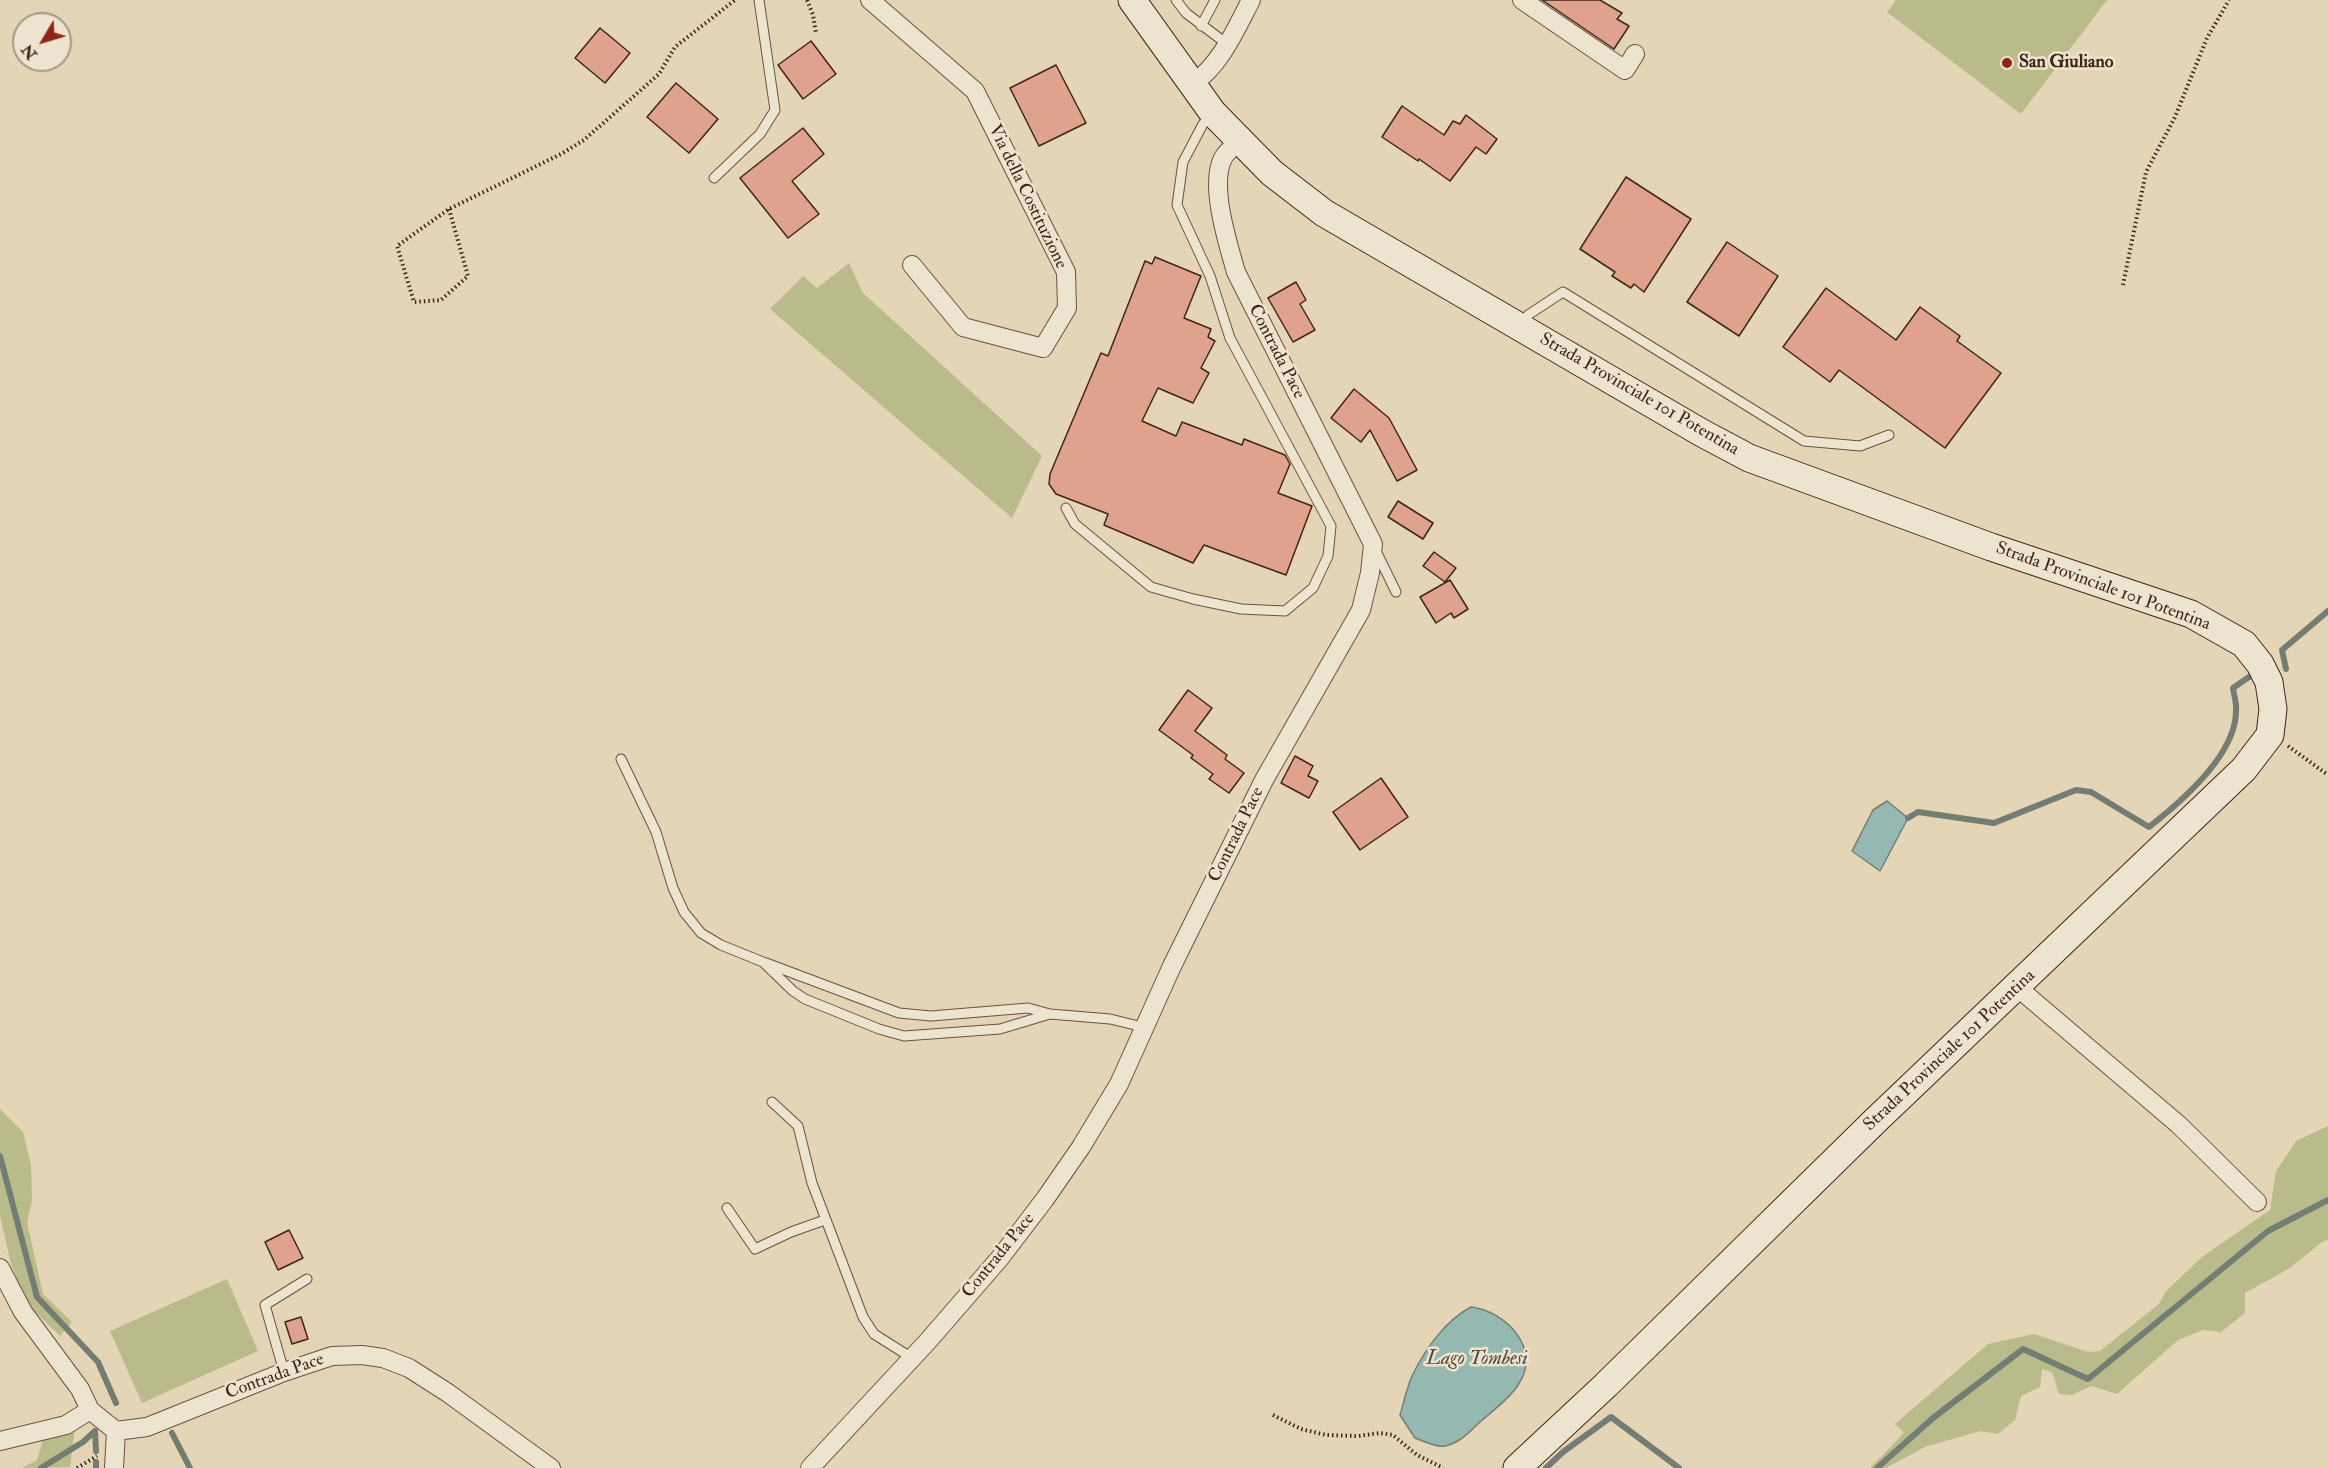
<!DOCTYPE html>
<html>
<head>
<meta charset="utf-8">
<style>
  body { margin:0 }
  #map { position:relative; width:2328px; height:1468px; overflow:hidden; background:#e3d5b5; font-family:"IM FELL Double Pica",serif }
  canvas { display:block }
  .north { position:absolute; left:12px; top:12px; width:60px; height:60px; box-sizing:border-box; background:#ede4cf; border:2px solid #a89886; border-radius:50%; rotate:232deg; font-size:16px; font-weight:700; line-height:24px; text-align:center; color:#412519 }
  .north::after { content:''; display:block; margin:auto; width:21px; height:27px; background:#8f2418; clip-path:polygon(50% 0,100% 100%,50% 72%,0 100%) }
</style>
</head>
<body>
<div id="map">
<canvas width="2328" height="1468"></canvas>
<div class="north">N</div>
</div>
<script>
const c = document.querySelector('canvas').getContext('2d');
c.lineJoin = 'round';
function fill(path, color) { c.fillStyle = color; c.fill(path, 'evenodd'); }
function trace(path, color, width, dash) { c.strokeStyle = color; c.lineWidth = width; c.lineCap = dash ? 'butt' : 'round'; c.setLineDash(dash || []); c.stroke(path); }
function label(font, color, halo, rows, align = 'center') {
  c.font = font + ' "IM FELL Double Pica",serif'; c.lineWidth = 5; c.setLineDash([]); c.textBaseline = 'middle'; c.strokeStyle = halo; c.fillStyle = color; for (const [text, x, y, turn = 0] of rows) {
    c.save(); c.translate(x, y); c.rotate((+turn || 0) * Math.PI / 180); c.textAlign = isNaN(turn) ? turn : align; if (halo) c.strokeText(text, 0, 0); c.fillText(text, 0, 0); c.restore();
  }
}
const green = new Path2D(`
  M1896 0H2107L2021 114 1887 12Z
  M849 263 863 293 1042 456 1012 518 770 309 803 276 817 288Z
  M0 1109 23 1132 31 1165 32 1201 27 1222 43 1294 72 1322 60 1336 26 1303 11 1264 0 1216Z
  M2328 1126V1240L2322 1242 2290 1268 2245 1293V1313L2221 1332 2203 1330 2178 1340 2117 1394 2091 1386 2072 1395 2059 1394 2052 1372 2042 1369 2040 1387 2021 1396 2015 1420 1998 1434 1980 1431 1925 1447 1886 1468H1870L1904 1433 1895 1424 1988 1344 2034 1334 2088 1352 2100 1351 2159 1304 2166 1291 2202 1257 2270 1210 2276 1171 2296 1141Z
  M227 1279 258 1351 142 1403 110 1331Z
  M75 1427 70 1467 22 1468 37 1460 43 1440Z`);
const water = new Path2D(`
  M1887 801 1908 818 1880 871 1852 851 1873 810Z
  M1471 1307C1506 1311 1543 1350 1518 1385 1510 1398 1494 1410 1482 1420 1471 1430 1461 1443 1445 1446 1437 1448 1423 1441 1415 1438L1400 1415C1404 1402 1407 1386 1413 1374 1426 1348 1446 1320 1471 1307Z`);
const stream = new Path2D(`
  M2286 669 2282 650 2328 611
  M1908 818 1918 812 1994 823 2076 790 2091 792 2149 827C2181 802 2236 755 2236 711 2237 704 2234 696 2233 688L2249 677
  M0 1156 37 1297 98 1362 116 1403
  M95 1431 96 1451
  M172 1433 190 1468
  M41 1468 83 1442 95 1431
  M96 1468V1462
  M1546 1468 1563 1452 1611 1417 1679 1468
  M1877 1468 1933 1418 2023 1349 2088 1379 2268 1231 2328 1200`);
const building = new Path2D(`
  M1542 0H1600L1622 13 1617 19 1629 26 1614 49Z
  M600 28 630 53 605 83 575 58Z
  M811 41 836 74 803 99 778 65Z
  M1056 65 1086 123 1039 146 1010 88Z
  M676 83 718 119 689 153 647 117Z
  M1402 106 1444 135 1453 121 1460 124 1466 115 1497 139 1486 154 1476 147 1450 181 1419 159 1418 161 1382 137Z
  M803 128 824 154 792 181 819 214 788 238 740 178Z
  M1626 177 1691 219 1644 292 1634 284 1631 288 1612 276 1615 272 1580 249Z
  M1727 242 1778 276 1739 336 1687 302Z
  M1155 257 1201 276 1184 318 1211 329 1208 337 1215 341 1201 368 1209 373 1193 403 1158 388 1142 421 1176 436 1182 422 1242 445 1244 439 1285 455 1290 464 1278 493 1312 506 1286 575 1204 545 1193 563 1104 525 1108 514 1056 494 1049 484 1050 474 1101 353 1108 356 1145 261 1152 264Z
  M1296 282 1306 300 1300 304 1315 330 1293 342 1268 298Z
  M1826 288 1896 340 1920 307 1960 336 1957 341 2001 373 1945 448 1839 370 1830 382 1783 347Z
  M1354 389 1389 418 1417 470 1397 481 1370 430 1361 442 1331 418Z
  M1398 501 1433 523 1423 539 1388 517Z
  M1434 552 1456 568 1445 582 1423 566Z
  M1450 580 1468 609 1454 618 1451 613 1436 623 1420 597Z
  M1188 690 1212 708 1195 731 1227 755 1225 759 1244 773 1229 793 1209 779 1213 774 1191 758 1193 755 1159 730Z
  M1295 756 1313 766 1308 776 1318 781 1309 798 1281 783Z
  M1381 778 1408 817 1360 850 1333 812Z
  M289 1230 303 1258 278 1270 265 1242Z
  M301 1317 308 1339 292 1344 285 1322Z`);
const path = new Path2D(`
  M807 0 813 15 816 33
  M449 209 468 276 441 300 414 302 397 246 449 209 561 154 584 140 659 74 675 47 735 0
  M2123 285 2146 172 2175 117 2207 38 2229 0
  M2288 746 2328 775
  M1273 1415 1301 1429 1326 1435 1358 1436 1380 1433 1393 1435 1417 1455 1443 1468
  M77 1468 97 1456`);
const service = new Path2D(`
  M1176 0 1186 13 1227 44
  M1201 26 1215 0
  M714 178 760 134 775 110 759 0
  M1521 325 1528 315 1563 292 1804 441 1860 446 1889 435
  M1066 508 1075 524 1151 587 1193 599 1241 609 1285 611 1313 588 1328 556 1331 526 1230 338 1210 276 1177 205 1183 162 1203 124 1212 114
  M1375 549 1396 592
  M621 759 656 832 673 888 684 912 701 933 721 945 763 962 793 991 805 999 879 1029 904 1036 1000 1029 1050 1014 1110 1019 1143 1027
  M766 963 899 1013 931 1016 1028 1008 1050 1014
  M772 1102 798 1126 812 1183 863 1317 874 1334 912 1358
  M727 1208 755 1249 791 1232 825 1220
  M284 1372 265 1305 307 1279`);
const minor = new Path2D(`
  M870 0 975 91 1066 272 1067 308 1043 348 963 327 912 265
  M1522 0 1625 70 1635 54
  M1192 84C1220 66 1236 29 1251 0
  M2017 987 2179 1125 2257 1202
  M0 1268 23 1312 80 1389 90 1410 116 1431 114 1468
  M116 1431 147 1427 284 1372 332 1356 362 1355 383 1358 409 1368 448 1393 551 1468
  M0 1441 66 1425 90 1410
  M810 1468 928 1341 1000 1258 1045 1199 1081 1147 1119 1084 1172 966 1264 780 1361 610 1370 573 1373 544 1236 272C1228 244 1209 185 1223 158 1226 152 1234 146 1239 141`);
const secondary = new Path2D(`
  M1132 0 1213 113 1272 173 1324 213 1702 433 1749 458 1991 547 2191 614 2244 644 2260 664 2269 682 2273 709 2270 735 2244 769 1875 1121 1606 1385 1517 1468`);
const markers = [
  [2007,63,6,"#8f2418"]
];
const poiNames = [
  ["San Giuliano",2019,63]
];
const streetNames = [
  ["Via della Costituzione",1027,197,64],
  ["Contrada Pace",1276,352,63],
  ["Strada Provinciale 101 Potentina",1639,395,30],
  ["Strada Provinciale 101 Potentina",2103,587,20],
  ["Contrada Pace",1237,835,-64],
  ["Strada Provinciale 101 Potentina",1950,1051,-43],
  ["Contrada Pace",999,1256,-51],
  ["Contrada Pace",275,1377,-20]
];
const waterNames = [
  ["Lago Tombesi",1477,1360]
];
fill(green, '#b9bc8a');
fill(water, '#95b8b1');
trace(water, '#737d74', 1.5);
trace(stream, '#737d74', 6);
fill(building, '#dfa38d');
trace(building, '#412519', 1.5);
trace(service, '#6a5140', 11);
trace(minor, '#6a5140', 20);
trace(secondary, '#412519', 29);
trace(path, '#412519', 4, [1.5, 3]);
trace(service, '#ede4cf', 9);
trace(minor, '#ede4cf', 18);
trace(secondary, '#ede4cf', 27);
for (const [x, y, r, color] of markers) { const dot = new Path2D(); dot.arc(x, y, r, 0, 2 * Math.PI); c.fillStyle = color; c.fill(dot); trace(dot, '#ede4cf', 2); }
label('bold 18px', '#412519', '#ede4cf', poiNames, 'left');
label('18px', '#412519', '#ede4cf', streetNames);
label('italic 20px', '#564a3f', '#ede4cf', waterNames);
</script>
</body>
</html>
